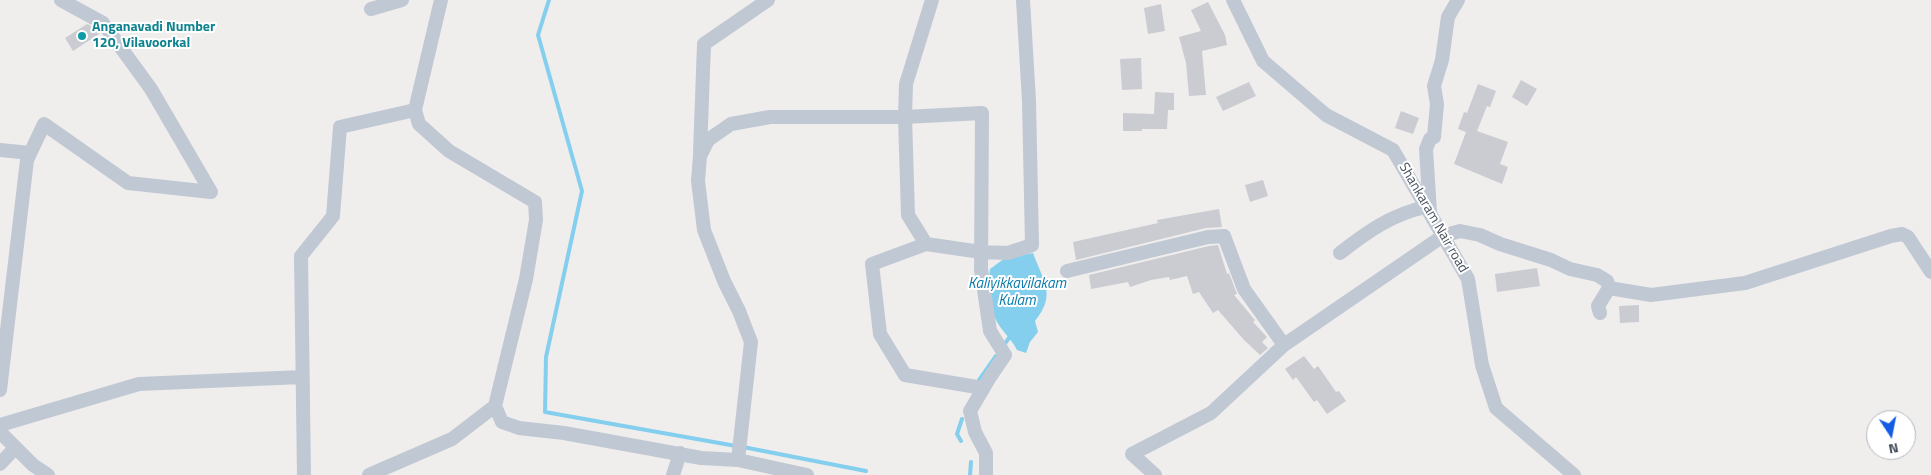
<!DOCTYPE html>
<html>
<head>
<meta charset="utf-8">
<style>
  body { margin:0 }
  #map { position:relative; width:1931px; height:475px; overflow:hidden; background:#f0eded; font-family:"Titillium Web",sans-serif }
  canvas { display:block }
  .north { position:absolute; left:1866px; top:410px; width:50px; height:50px; box-sizing:border-box; background:#fff; border:1px solid #b5b9bd; border-radius:50%; rotate:169deg; font-size:14px; font-weight:700; line-height:20px; text-align:center; color:#454f5b }
  .north::after { content:''; display:block; margin:auto; width:18px; height:22px; background:#145ce3; clip-path:polygon(50% 0,100% 100%,50% 72%,0 100%) }
</style>
</head>
<body>
<div id="map">
<canvas width="1931" height="475"></canvas>
<div class="north">N</div>
</div>
<script>
const c = document.querySelector('canvas').getContext('2d');
c.lineJoin = 'round';
function fill(path, color) { c.fillStyle = color; c.fill(path, 'evenodd'); }
function trace(path, color, width, dash) { c.strokeStyle = color; c.lineWidth = width; c.lineCap = dash ? 'butt' : 'round'; c.setLineDash(dash || []); c.stroke(path); }
function label(font, color, halo, rows, align = 'center') {
  c.font = font + ' "Titillium Web",sans-serif'; c.lineWidth = 4; c.setLineDash([]); c.textBaseline = 'middle'; c.strokeStyle = halo; c.fillStyle = color; for (const [text, x, y, turn = 0] of rows) {
    c.save(); c.translate(x, y); c.rotate((+turn || 0) * Math.PI / 180); c.textAlign = isNaN(turn) ? turn : align; if (halo) c.strokeText(text, 0, 0); c.fillText(text, 0, 0); c.restore();
  }
}
const water = new Path2D(`
  M1033 253C1043 281 1057 294 1035 321L1038 332 1030 342 1026 353 1017 350C1013 342 1007 336 1001 328 987 307 987 293 990 269L1005 258Z`);
const stream = new Path2D(`
  M549 0 538 35 582 191 546 357 545 412 736 446
  M1003 346 1012 334
  M977 383 996 356
  M961 441 957 434 962 419
  M743 447 866 471
  M970 475 971 462`);
const building = new Path2D(`
  M1208 2 1225 35 1227 45 1202 51 1206 95 1189 96 1186 63 1179 37 1201 31 1191 10Z
  M1161 4 1165 31 1148 34 1144 8Z
  M87 24 95 28 99 34 73 51 65 38Z
  M1141 58 1142 89 1122 90 1120 59Z
  M1521 80 1537 89 1527 106 1512 97Z
  M1249 82 1256 96 1223 111 1216 97Z
  M1478 84 1496 91 1490 107 1487 106 1477 131 1508 142 1500 164 1508 167 1502 184 1454 164 1466 132 1458 129 1464 112 1467 113Z
  M1155 92 1174 93V110H1168L1167 129H1142V131H1123V113L1154 114Z
  M1401 111 1419 118 1413 134 1395 128Z
  M1263 180 1268 196 1250 202 1245 185Z
  M1219 209 1222 227 1206 228 1076 260 1073 242 1158 223 1157 220Z
  M1218 245 1227 274 1229 273 1237 294 1234 295 1255 320 1253 322 1267 337 1262 342 1268 348 1260 355 1244 340 1218 310 1213 313 1199 292 1193 294 1187 276 1170 280 1169 277 1151 280 1130 287 1128 282 1091 289 1089 275 1209 246Z
  M1537 268 1540 286 1497 292 1495 274Z
  M1639 305V322L1620 323 1619 306Z
  M1304 356 1314 369 1318 366 1336 392 1339 391 1346 401 1327 414 1317 400 1314 402 1296 377 1293 380 1285 369Z`);
const minor = new Path2D(`
  M441 0 415 110 419 124 449 151 535 202 536 220 526 279 495 406 502 422 519 428 564 433 701 458 738 460 807 475
  M932 0 906 84 905 117 908 215 926 244 872 264 880 334 905 375 983 388
  M1233 0 1263 61 1326 115 1393 150 1468 279 1482 365 1496 408 1574 475
  M371 9 402 0
  M0 150 30 153
  M700 153 704 44 768 0
  M1430 212 1426 149 1430 139 1434 137 1437 104 1434 86 1442 60 1448 17 1458 0
  M926 244 981 252 1008 253 1032 245 1029 101 1023 0
  M1340 253C1367 232 1392 214 1426 207
  M1067 271 1208 237 1224 236 1244 289 1284 345
  M1609 288 1651 295 1745 283 1891 236 1902 234 1908 237 1931 272
  M0 390 27 160 44 124 128 183 211 192 151 89 103 23 61 0
  M0 425 139 384 302 377
  M0 432 33 465 48 475
  M738 460 751 342 739 311 724 281 704 230 698 181 700 156 708 140 731 124 770 117H905L982 113 981 269 990 331 1005 355 990 377 970 411 975 432 986 453V475
  M0 464 15 448
  M304 475 301 256 333 216 340 127 415 110
  M369 475 452 439 495 406
  M673 475 680 453
  M1155 475 1132 454 1211 413 1284 345 1443 236 1460 231 1480 235 1500 244 1551 260 1570 269 1597 275 1607 281 1609 288 1598 306 1600 313`);
const markers = [
  [82,36,5,"#0f9aa8"]
];
const cultureNames = [
  ["Anganavadi Number",92,28],
  ["120, Vilavoorkal",92,44]
];
const streetNames = [
  ["Shankaram Nair road",1433,218,60]
];
const waterNames = [
  ["Kaliyikkavilakam",1017,284],
  ["Kulam",1017,301]
];
fill(water, '#85cfee');
trace(stream, '#85cfee', 4);
fill(building, '#caccd2');
trace(minor, '#c0c8d3', 14);
for (const [x, y, r, color] of markers) { const dot = new Path2D(); dot.arc(x, y, r, 0, 2 * Math.PI); c.fillStyle = color; c.fill(dot); trace(dot, '#fff', 2); }
label('bold 14px', '#0d838f', '#fff', cultureNames, 'left');
label('14px', '#454f5b', '#fff', streetNames);
label('italic 15px', '#087aab', '#fff', waterNames);
</script>
</body>
</html>
